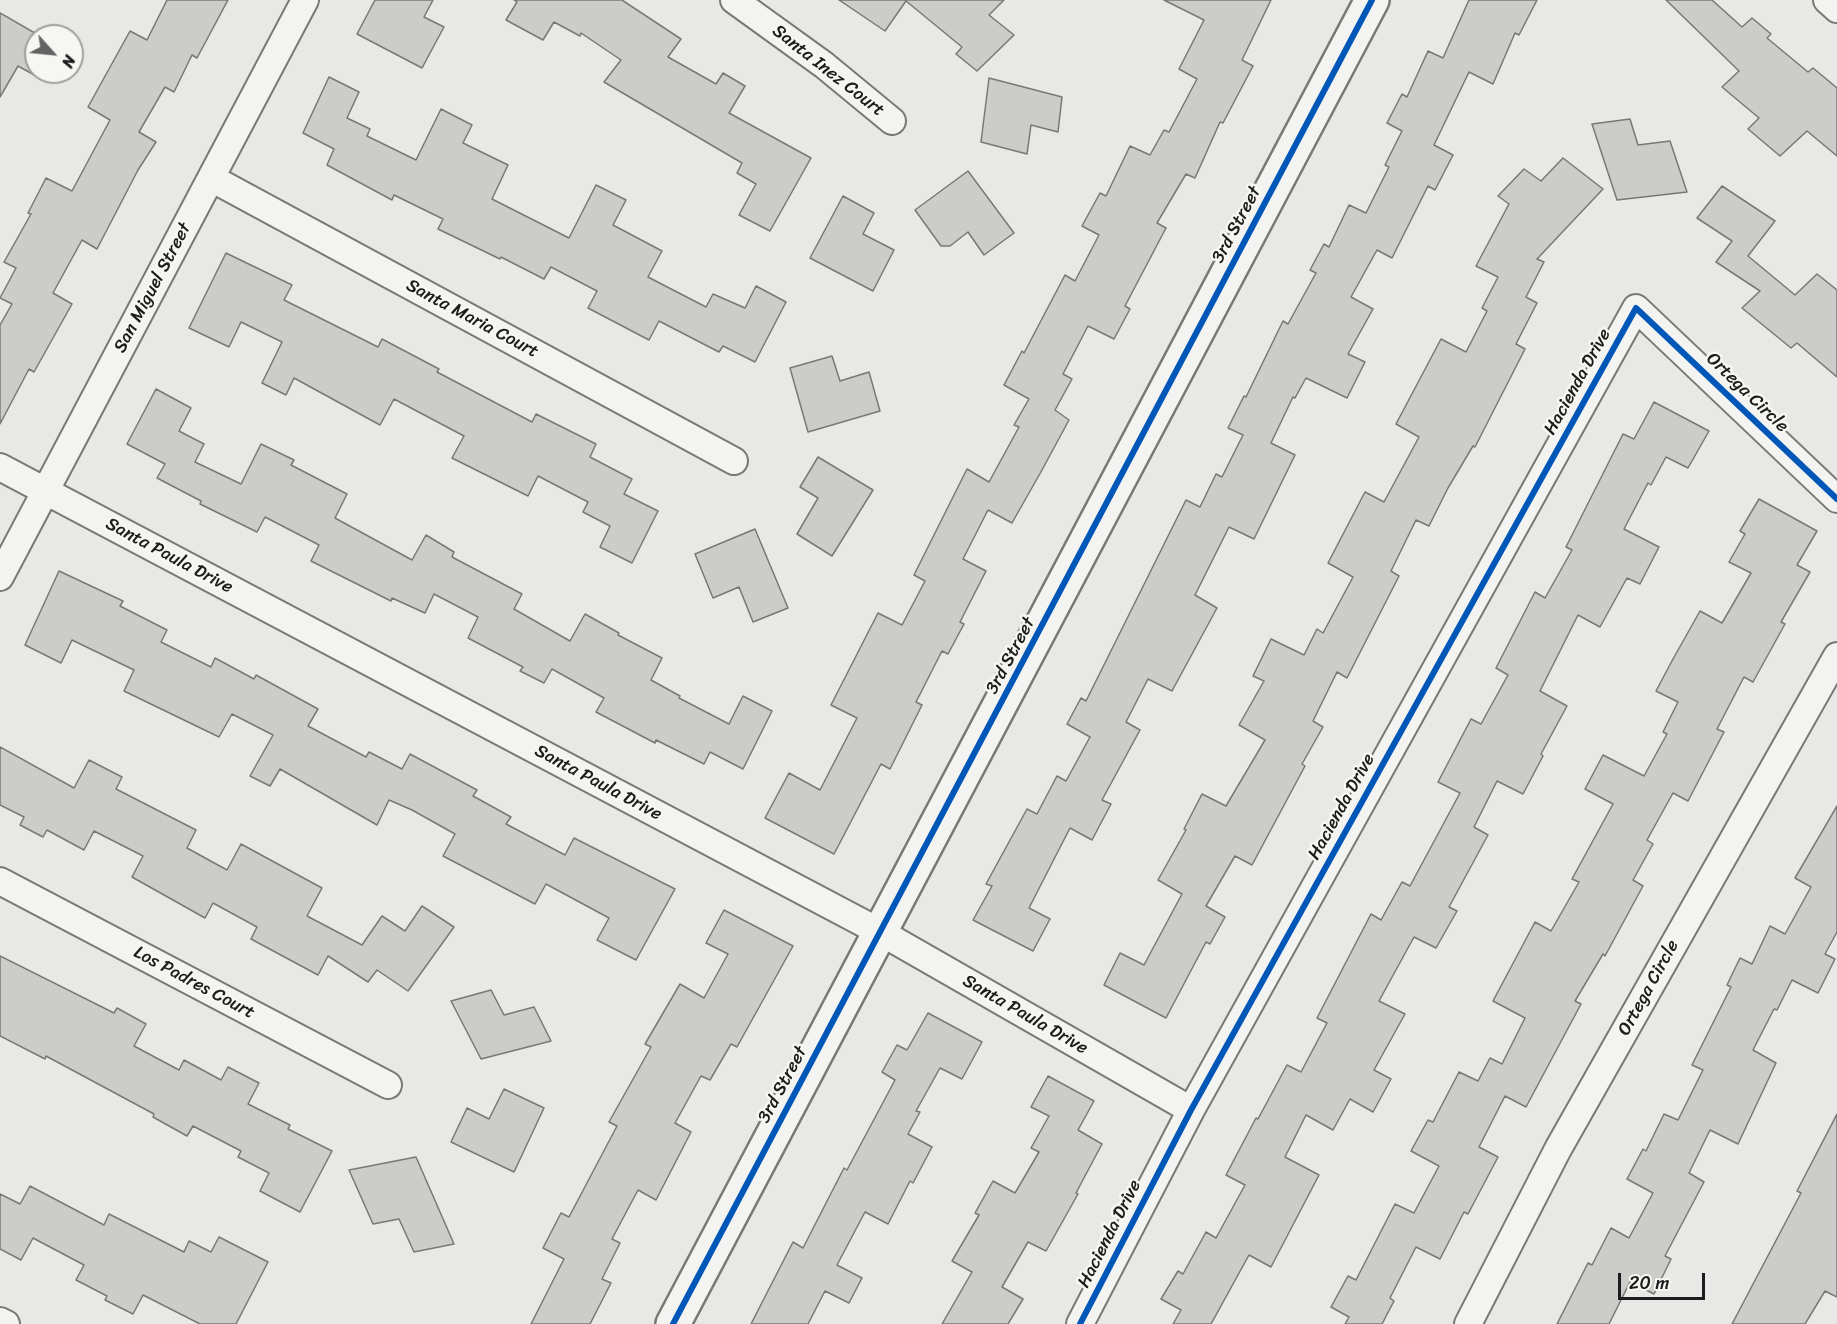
<!DOCTYPE html>
<html>
<head>
<meta charset="utf-8">
<style>
  body { margin:0 }
  #map { position:relative; width:1837px; height:1324px; overflow:hidden; background:#e8e8e6; font-family:Sriracha,sans-serif }
  canvas { display:block }
  .north { position:absolute; left:24px; top:24px; width:60px; height:60px; box-sizing:border-box; background:#f6f6f2; border:2px solid #9f9f9c; border-radius:50%; rotate:117deg; font-size:16px; font-weight:700; line-height:24px; text-align:center; color:#1c1c1c }
  .north::after { content:''; display:block; margin:auto; width:21px; height:27px; background:#636363; clip-path:polygon(50% 0,100% 100%,50% 72%,0 100%) }
  .scale { position:absolute; left:1618px; top:1273px; width:87px; height:27px; box-sizing:border-box; border:3px solid #1c1c1c; border-top:0; padding-left:8px; font-size:18px; line-height:21px; white-space:nowrap; color:#1c1c1c; -webkit-text-stroke:4px #f6f6f2; paint-order:stroke }
</style>
</head>
<body>
<div id="map">
<canvas width="1837" height="1324"></canvas>
<div class="north">N</div>
<div class="scale">20 m</div>
</div>
<script>
const c = document.querySelector('canvas').getContext('2d');
c.lineJoin = 'round';
function fill(path, color) { c.fillStyle = color; c.fill(path, 'evenodd'); }
function trace(path, color, width, dash) { c.strokeStyle = color; c.lineWidth = width; c.lineCap = dash ? 'butt' : 'round'; c.setLineDash(dash || []); c.stroke(path); }
function label(font, color, halo, rows, align = 'center') {
  c.font = font + ' Sriracha,sans-serif'; c.lineWidth = 5; c.setLineDash([]); c.textBaseline = 'middle'; c.strokeStyle = halo; c.fillStyle = color; for (const [text, x, y, turn = 0] of rows) {
    c.save(); c.translate(x, y); c.rotate((+turn || 0) * Math.PI / 180); c.textAlign = isNaN(turn) ? turn : align; if (halo) c.strokeText(text, 0, 0); c.fillText(text, 0, 0); c.restore();
  }
}
const building = new Path2D(`
  M167 0H228L197 58 192 55 174 92 165 87 139 132 156 142 138 170 97 249 82 240 53 293 72 304 34 372 29 369 0 424V325L12 304 0 298 16 268 4 262 31 214 28 213 46 178 72 191 110 120 88 107 130 31 147 40Z
  M375 0H433L424 17 444 27 422 68 357 34Z
  M514 0H622L681 39 668 57 716 84 723 73 745 86 729 113 811 158 770 231 739 215 756 184 737 173 742 163 604 82 621 60 581 33 580 36 554 22 543 40 506 20 517 2Z
  M839 0H1004L989 15 1014 35 977 71 956 54 962 47 906 1 885 31Z
  M1164 0H1271L1242 60 1253 66 1223 123 1220 122 1195 178 1186 174 1157 223 1166 228 1125 306 1130 309 1114 339 1088 326 1063 374 1072 379 1055 410 1069 420 1042 470 1012 523 988 510 963 559 986 571 960 622 964 624 948 654 942 651 916 702 922 705 890 769 881 764 834 854 765 818 789 773 820 790 857 718 831 705 878 613 902 625 925 581 914 575 967 469 989 482 1019 427 1014 425 1029 399 1004 385 1022 351 1024 353 1065 275 1075 281 1099 235 1082 226 1100 193 1106 196 1130 146 1150 155 1164 130 1169 132 1197 79 1179 69 1204 20Z
  M1469 0H1537L1519 35 1515 33 1493 84 1469 72 1434 145 1453 155 1435 190 1428 186 1392 258 1377 250 1351 297 1373 309 1348 354 1365 362 1347 398 1306 378 1295 398 1293 397 1271 443 1295 455 1254 539 1229 527 1195 595 1217 608 1172 691 1148 679 1126 722 1140 730 1102 800 1111 804 1092 840 1070 828 1029 908 1050 919 1033 951 973 920 992 886 986 884 1027 809 1037 814 1057 776 1066 781 1090 737 1067 724 1081 698 1086 701 1186 500 1200 507 1216 474 1222 477 1243 435 1228 428 1244 396 1246 397 1283 321 1288 324 1316 273 1310 270 1324 244 1329 247 1349 205 1366 213 1389 167 1385 165 1402 131 1387 123 1402 94 1407 97 1428 51 1443 58Z
  M1666 0H1712L1742 27 1752 18 1771 34 1767 38 1808 72 1813 68 1837 88V156L1807 131 1780 156 1748 129 1759 118 1722 87 1739 71Z
  M0 13 40 36H36V72H41L38 77 18 66 0 97Z
  M329 77 359 92 347 118 370 129 367 136 416 160 441 109 472 125 463 143 508 165 492 199 569 238 596 185 626 200 613 225 662 251 648 277 706 307 713 294 745 308 756 286 786 302 755 362 723 346 719 352 659 321 649 340 588 308 597 291 551 267 544 279 501 257 500 259 438 229 443 219 394 195 392 200 327 165 334 149 303 133Z
  M989 78 1062 97 1058 132 1031 125 1027 154 981 142Z
  M1630 119 1638 145 1670 141 1687 192 1617 200 1592 124Z
  M1563 158 1603 189 1537 259 1544 262 1526 297 1537 303 1516 344 1525 349 1475 447 1473 446 1448 488 1429 526 1416 520 1391 571 1399 576 1347 678 1337 672 1313 721 1323 727 1302 764 1305 766 1252 865 1235 856 1206 906 1225 917 1210 944 1206 942 1166 1018 1104 985 1120 953 1144 965 1182 894 1158 880 1186 830 1184 829 1202 794 1226 806 1265 740 1239 725 1264 681 1253 676 1271 639 1304 655 1317 629 1323 633 1353 577 1328 563 1365 492 1384 502 1419 437 1396 424 1441 339 1466 352 1487 311 1482 308 1498 277 1476 266 1509 204 1498 196 1524 169 1541 181Z
  M968 171 1014 233 984 255 968 232 950 246H941L915 210Z
  M1722 186 1775 221 1748 256 1795 295 1817 274 1837 290V377L1797 343 1791 348 1742 308 1760 291 1716 262 1732 241 1697 218Z
  M843 196 874 213 863 234 894 250 873 291 810 258Z
  M226 253 292 285 284 300 378 347 382 339 439 369 437 372 532 422 536 414 596 444 590 457 632 479 624 494 658 511 632 563 600 547 610 526 583 512 588 502 538 476 528 496 452 458 464 436 394 399 380 425 294 378 286 395 262 383 282 342 241 322 229 347 189 328Z
  M832 356 840 381 869 372 880 411 808 432 790 368Z
  M156 389 191 408 179 431 204 444 195 462 241 484 261 444 294 460 291 465 347 494 335 518 412 560 426 535 454 552 452 557 522 594 514 609 570 641 585 614 619 633 618 635 662 658 651 680 680 696 679 698 729 724 743 696 772 711 743 769 710 752 704 764 656 740 655 743 596 712 604 698 552 669 544 683 520 671 523 667 468 638 478 617 434 594 425 613 392 598 391 601 311 561 319 545 265 517 257 532 200 504 201 501 157 478 165 464 127 444Z
  M1654 402 1709 431 1688 468 1666 457 1651 485 1648 483 1624 529 1659 547 1640 584 1627 578 1600 627 1578 615 1540 691 1567 706 1541 754 1543 756 1523 794 1497 781 1474 827 1488 835 1449 907 1457 911 1436 948 1414 937 1379 1001 1405 1014 1374 1070 1391 1079 1373 1112 1350 1099 1333 1130 1306 1115 1285 1157 1319 1175 1271 1267 1249 1255 1211 1324H1173L1181 1310 1161 1299 1178 1271 1183 1274 1206 1232 1216 1238 1245 1185 1226 1175 1256 1118 1258 1119 1287 1065 1301 1072 1327 1023 1317 1018 1371 914 1381 920 1402 882 1410 886 1460 793 1438 782 1471 719 1481 724 1508 675 1496 668 1535 592 1545 598 1572 550 1566 547 1623 434 1634 439Z
  M818 457 873 490 832 556 797 534 818 498 800 487Z
  M1759 499 1817 531 1797 565 1810 572 1781 622 1785 624 1753 682 1744 677 1717 729 1724 732 1688 801 1673 793 1647 840 1653 844 1633 880 1643 886 1605 956 1603 954 1575 1001 1581 1004 1526 1107 1505 1096 1479 1147 1498 1157 1468 1214 1464 1212 1440 1259 1416 1247 1390 1298 1394 1301 1382 1324H1345L1349 1317 1331 1307 1348 1276 1356 1280 1395 1204 1414 1213 1439 1166 1411 1151 1428 1120 1433 1122 1459 1072 1478 1081 1490 1058 1502 1064 1525 1018 1493 1001 1535 922 1551 931 1579 882 1572 879 1613 804 1585 789 1603 755 1644 776 1667 734 1663 732 1678 702 1656 691 1673 659 1700 611 1722 623 1751 573 1729 562 1745 534 1740 531Z
  M755 529 788 608 753 622 739 587 713 598 695 554Z
  M59 571 123 601 120 606 167 630 161 642 211 667 215 658 254 679 256 675 318 709 308 726 366 757 369 752 402 769 410 754 477 790 473 796 511 817 506 824 565 855 574 838 675 889 636 960 597 940 609 918 546 884 535 904 443 856 455 834 412 810 389 800 377 825 280 769 270 786 250 776 273 735 232 714 219 737 124 691 134 670 72 640 61 663 25 645Z
  M0 747 74 788 89 760 122 777 116 789 196 830 187 848 227 870 241 844 322 888 307 916 362 945 382 916 405 931 422 906 454 927 408 991 377 970 368 982 328 956 318 975 251 939 257 927 213 903 205 918 132 877 143 856 94 831 84 850 47 830 43 837 20 825 24 817 0 805Z
  M1837 806V932L1825 954 1835 959 1818 993 1792 980 1777 1010 1774 1009 1753 1050 1776 1063 1738 1144 1710 1130 1689 1173 1704 1182 1665 1256 1671 1259 1654 1294 1630 1282 1609 1324H1557L1588 1263 1592 1265 1611 1228 1629 1238 1653 1193 1627 1179 1643 1149 1646 1151 1664 1114 1678 1120 1703 1070 1692 1065 1731 987 1727 985 1740 958 1752 964 1770 926 1785 934 1811 887 1795 878Z
  M724 910 793 946 737 1047 731 1044 710 1080 701 1076 675 1123 691 1132 656 1200 638 1190 612 1239 620 1243 602 1279 611 1283 590 1324H531L564 1259 543 1248 561 1213 569 1217 617 1126 609 1122 651 1047 645 1044 680 984 704 998 728 954 706 943Z
  M0 956 114 1013 117 1008 146 1024 134 1046 179 1070 184 1060 221 1080 228 1067 259 1083 248 1104 290 1125 288 1129 332 1151 300 1212 260 1191 269 1173 238 1157 241 1151 193 1126 187 1136 153 1117 154 1114 46 1056 45 1059 0 1036Z
  M491 990 504 1015 534 1007 551 1041 481 1059 451 1001Z
  M928 1013 982 1042 962 1079 940 1068 916 1111 920 1112 908 1134 932 1147 913 1183 910 1181 888 1224 865 1212 837 1265 862 1278 849 1303 825 1291 808 1324H751L793 1242 803 1248 844 1168 847 1170 895 1080 882 1072 897 1045 907 1050Z
  M1048 1076 1094 1101 1078 1130 1102 1144 1076 1193 1078 1194 1046 1251 1028 1242 1002 1287 1023 1299 1008 1324H942L972 1272 952 1261 979 1215 975 1213 993 1181 1015 1193 1039 1152 1031 1148 1049 1116 1031 1107Z
  M504 1089 544 1108 514 1172 451 1142 467 1108 489 1119Z
  M1837 1114V1297L1825 1291 1805 1324H1732L1801 1193 1797 1191Z
  M416 1157 454 1244 414 1252 399 1219 373 1224 349 1170Z
  M30 1186 104 1225 109 1214 184 1252 189 1241 211 1252 219 1237 268 1262 236 1324H200L143 1295 133 1314 105 1300 107 1296 76 1280 84 1265 33 1238 21 1260 0 1249V1194L20 1204Z`);
const minor = new Path2D(`
  M734 0 824 65 892 121
  M1827 0 1837 9
  M211 178 734 461
  M0 467 882 933 1191 1110
  M0 577 305 0
  M0 881 388 1085
  M0 1321 6 1324
  M1080 1324 1191 1110 1636 308 1837 499
  M1468 1324 1558 1149 1837 656`);
const tertiary = new Path2D(`
  M673 1324 1372 0`);
const cycleway = new Path2D(`
  M673 1324 1372 0
  M1080 1324 1191 1110 1636 308 1837 499`);
const streetNames = [
  ["Santa Inez Court",828,71,38],
  ["3rd Street",1237,225,-62],
  ["San Miguel Street",153,288,-62],
  ["Santa Maria Court",472,319,28],
  ["Hacienda Drive",1578,382,-61],
  ["Ortega Circle",1747,393,44],
  ["Santa Paula Drive",169,556,28],
  ["3rd Street",1011,656,-62],
  ["Santa Paula Drive",598,783,28],
  ["Hacienda Drive",1342,807,-61],
  ["Los Padres Court",194,983,28],
  ["Ortega Circle",1649,988,-61],
  ["Santa Paula Drive",1025,1015,30],
  ["3rd Street",783,1085,-62],
  ["Hacienda Drive",1110,1234,-63]
];
fill(building, '#ccccca');
trace(building, '#787877', 1.5);
trace(minor, '#787877', 30);
trace(tertiary, '#787877', 38);
trace(minor, '#f3f3f1', 26);
trace(tertiary, '#f3f3f1', 33);
trace(cycleway, '#0057b8', 6);
label('18px', '#1c1c1c', '#f6f6f2', streetNames);
</script>
</body>
</html>
